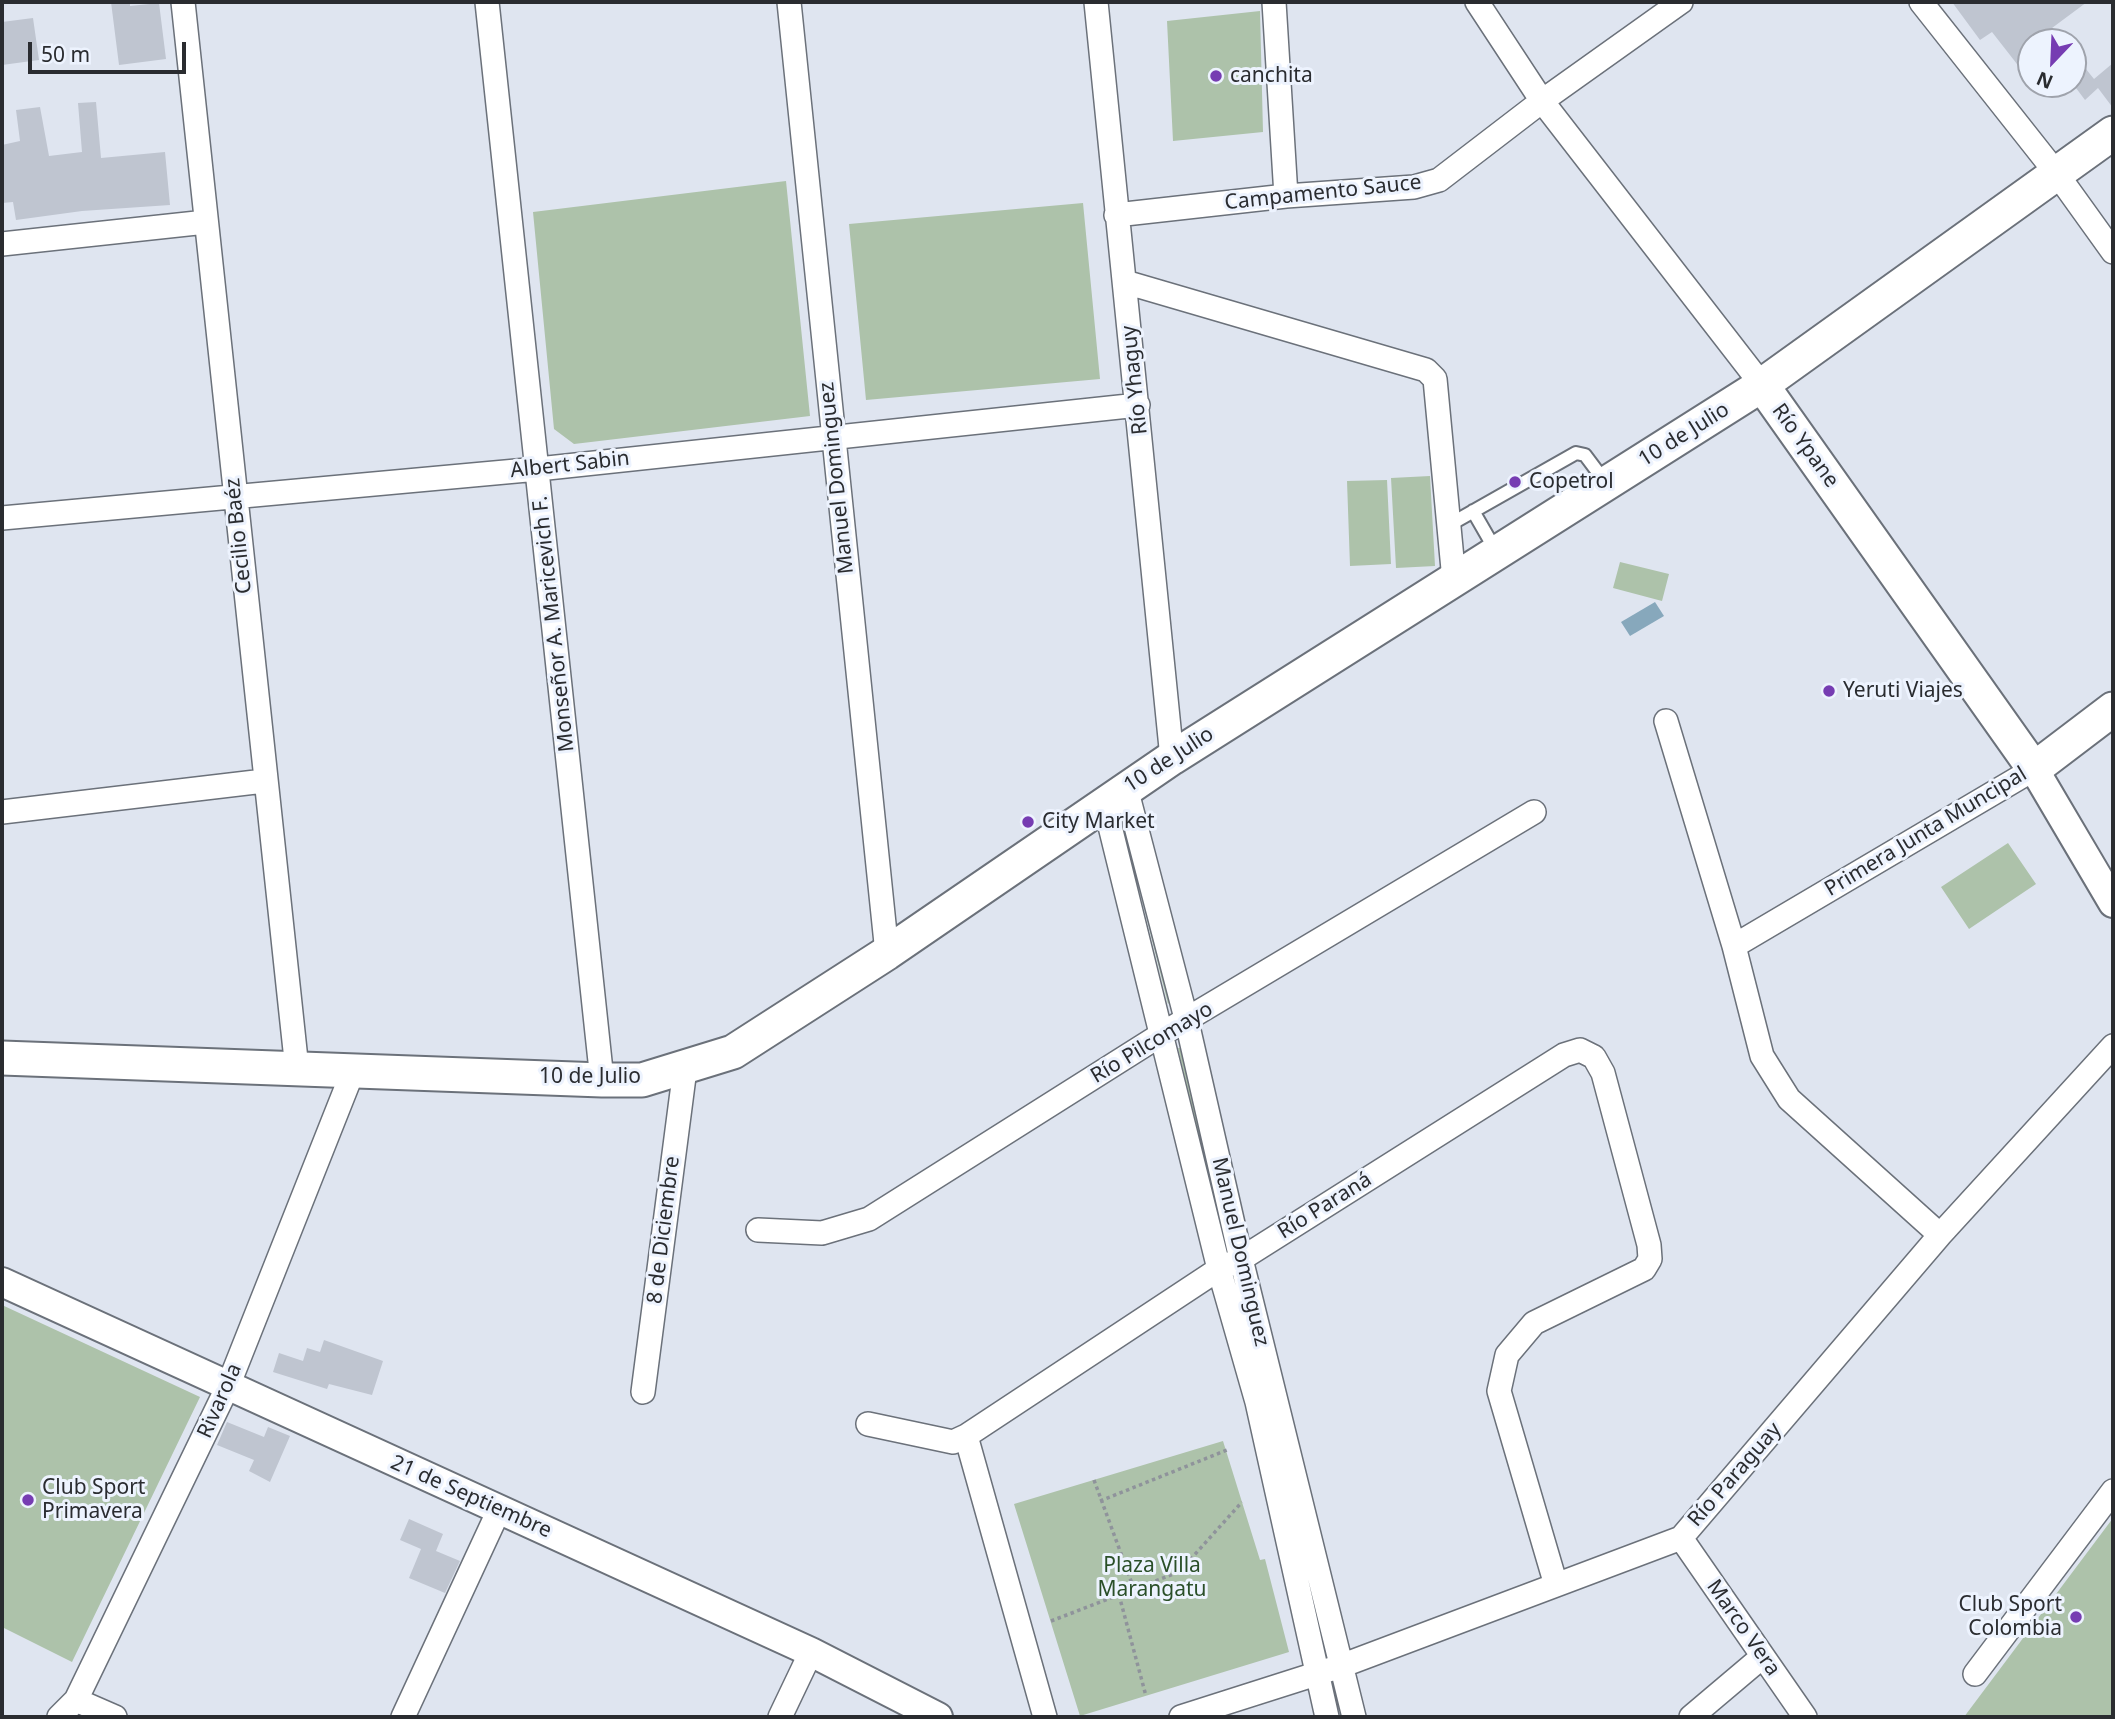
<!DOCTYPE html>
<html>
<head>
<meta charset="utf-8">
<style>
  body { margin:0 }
  #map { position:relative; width:2115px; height:1719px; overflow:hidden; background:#dfe5f0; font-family:"Noto Sans",sans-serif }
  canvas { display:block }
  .frame { position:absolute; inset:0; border:4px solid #2a2c30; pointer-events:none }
  .north { position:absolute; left:2017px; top:28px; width:70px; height:70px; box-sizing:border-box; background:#edf3fe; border:2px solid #9fa3ac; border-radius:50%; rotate:203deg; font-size:19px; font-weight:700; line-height:28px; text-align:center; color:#2a2c30 }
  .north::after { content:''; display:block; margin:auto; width:24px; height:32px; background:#763cb2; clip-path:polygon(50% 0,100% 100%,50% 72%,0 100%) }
  .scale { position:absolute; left:28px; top:42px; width:158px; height:32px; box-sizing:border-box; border:4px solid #2a2c30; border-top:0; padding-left:9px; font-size:21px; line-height:24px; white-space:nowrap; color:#2a2c30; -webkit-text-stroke:5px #edf3fe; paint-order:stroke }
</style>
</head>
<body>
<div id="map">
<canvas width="2115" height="1719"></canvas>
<div class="frame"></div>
<div class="north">N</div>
<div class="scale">50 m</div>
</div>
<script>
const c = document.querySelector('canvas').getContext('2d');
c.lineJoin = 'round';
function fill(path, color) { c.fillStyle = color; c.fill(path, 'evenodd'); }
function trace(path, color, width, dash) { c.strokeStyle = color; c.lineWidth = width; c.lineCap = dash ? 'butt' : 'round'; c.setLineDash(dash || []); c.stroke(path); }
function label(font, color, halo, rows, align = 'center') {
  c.font = font + ' "Noto Sans",sans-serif'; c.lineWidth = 6; c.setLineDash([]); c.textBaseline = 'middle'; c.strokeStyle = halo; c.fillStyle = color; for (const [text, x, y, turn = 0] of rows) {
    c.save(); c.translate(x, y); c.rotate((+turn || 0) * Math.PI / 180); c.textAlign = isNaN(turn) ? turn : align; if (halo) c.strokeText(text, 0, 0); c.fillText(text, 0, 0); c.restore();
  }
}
const green = new Path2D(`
  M1260 11 1263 132 1173 141 1167 21Z
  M786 181 810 416 574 444 554 429 533 212Z
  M1083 203 1100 379 866 400 849 224Z
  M1430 476 1435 566 1396 568 1391 478Z
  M1387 480 1391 564 1350 566 1347 481Z
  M1620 562 1669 574 1662 601 1613 588Z
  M1122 820H1125L1170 1002 1168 1004Z
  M2008 843 2036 884 1969 929 1941 887Z
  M1178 1048H1181L1228 1244 1224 1243Z
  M2 1305 200 1397 72 1662 2 1627Z
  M1223 1441 1260 1560 1265 1559 1289 1652 1080 1716 1014 1504Z
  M2113 1518V1717H1964Z`);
const water = new Path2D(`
  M1655 602 1664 616 1630 636 1621 622Z`);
const building = new Path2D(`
  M111 2H130V6L159 3 166 59 119 65Z
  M1952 2H2087L2052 28 2064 42H2031V82L1992 32 1980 40Z
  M33 18 39 60 2 65V22Z
  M2073 53 2094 79 2113 63V108L2098 88 2085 100 2073 84Z
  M96 102 101 158 165 152 170 205 82 211 16 220 13 202 2 203V145L20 141 16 110 40 107 49 156 82 152 78 103Z
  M324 1340 383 1361 372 1395 329 1384 327 1389 273 1372 279 1353 303 1361 307 1348 320 1352Z
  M227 1422 264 1437 268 1427 290 1436 270 1482 249 1471 254 1460 217 1445Z
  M409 1519 443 1534 436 1551 460 1561 445 1593 409 1578 421 1549 400 1540Z`);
const path = new Path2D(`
  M1094 1480 1134 1589
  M1100 1501 1227 1450
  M1119 1595 1146 1696
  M1051 1621 1179 1572 1242 1502`);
const service = new Path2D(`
  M1473 511 1496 551
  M1449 525 1576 453 1585 455 1606 483`);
const minor = new Path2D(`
  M183 2 297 1069
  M487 2 602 1080
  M789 2 887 953
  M1096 2 1172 758
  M1274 2 1286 196
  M1477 2 1542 101 1762 385
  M1921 2 2057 174 2113 252
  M1116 215 1286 196 1414 187 1439 180 1542 101 1681 2
  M2 244 206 222
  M1125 282 1426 370 1435 379 1454 580
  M2 518 538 469 1138 405
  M1666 721 1734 946 1762 1056 1789 1099 1940 1235
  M1126 788 1187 1022 1241 1259 1354 1717
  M1104 802 1219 1269 1257 1402 1327 1717
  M2 812 264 781
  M1734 946 2034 769
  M758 1230 822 1233 869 1219 1162 1034 1534 812
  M643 1392 685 1069
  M868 1424 953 1442 966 1436 1219 1269 1241 1259 1564 1055 1580 1050 1594 1057 1603 1073 1649 1245 1650 1259 1644 1269 1534 1323 1507 1355 1499 1391 1556 1585
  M966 1436 1045 1717
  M1681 1538 1805 1717
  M1975 1674 2113 1491
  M76 1700 115 1717
  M59 1717 76 1700 228 1386 353 1071
  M403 1717 499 1510
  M780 1717 811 1652
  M1181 1717 1341 1666 1681 1538 1940 1235 2113 1046
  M1691 1717 1762 1657`);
const tertiary = new Path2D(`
  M2034 769 2113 903
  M2 1282 811 1652 938 1717`);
const secondary = new Path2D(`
  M1762 385 2034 769 2113 709
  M2 1058 602 1080H642L733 1052 887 953 1172 758 1762 385 2113 133`);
const markers = [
  [1216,76,7,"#763cb2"],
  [1515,482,7,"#763cb2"],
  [1829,691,7,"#763cb2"],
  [1028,822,7,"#763cb2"],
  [28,1500,7,"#763cb2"],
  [2076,1617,7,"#763cb2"]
];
const poiNames = [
  ["canchita",1230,76],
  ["Copetrol",1529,482],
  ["Yeruti Viajes",1843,691],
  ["City Market",1042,822],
  ["Club Sport",42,1488],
  ["Primavera",42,1512],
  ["Club Sport",2062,1605,"right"],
  ["Colombia",2062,1629,"right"]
];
const streetNames = [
  ["Campamento Sauce",1323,193,-6],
  ["Río Yhaguy",1135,380,-96],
  ["10 de Julio",1684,435,-32],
  ["Río Ypane",1805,446,54],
  ["Albert Sabin",570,465,-6],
  ["Manuel Dominguez",837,478,-96],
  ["Cecilio Baéz",239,536,-96],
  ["Monseñor A. Maricevich F.",554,624,-96],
  ["10 de Julio",1169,760,-33],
  ["Primera Junta Muncipal",1926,832,-31],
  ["Río Pilcomayo",1152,1043,-31],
  ["10 de Julio",590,1077],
  ["Río Paraná",1325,1206,-32],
  ["8 de Diciembre",664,1230,-83],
  ["Manuel Dominguez",1240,1252,77],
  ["Rivarola",220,1401,-66],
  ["Río Paraguay",1735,1475,-49],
  ["21 de Septiembre",471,1497,24],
  ["Marco Vera",1743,1628,55]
];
const parkNames = [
  ["Plaza Villa",1152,1566],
  ["Marangatu",1152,1590]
];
fill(green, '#adc2aa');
fill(water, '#87a8bc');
fill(building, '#bfc5d0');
trace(service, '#6b717a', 16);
trace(minor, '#6b717a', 26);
trace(tertiary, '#6b717a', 32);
trace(secondary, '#6b717a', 37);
trace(path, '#8f939b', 3.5, [3.5, 3.5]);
trace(service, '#fff', 12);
trace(minor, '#fff', 23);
trace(tertiary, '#fff', 28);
trace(secondary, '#fff', 33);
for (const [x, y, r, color] of markers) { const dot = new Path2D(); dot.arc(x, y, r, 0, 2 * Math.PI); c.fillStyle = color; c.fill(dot); trace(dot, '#edf3fe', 2.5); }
label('21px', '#2a2c30', '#edf3fe', poiNames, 'left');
label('21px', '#2a2c30', '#edf3fe', streetNames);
label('21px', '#2a4f28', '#edf3fe', parkNames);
</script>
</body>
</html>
